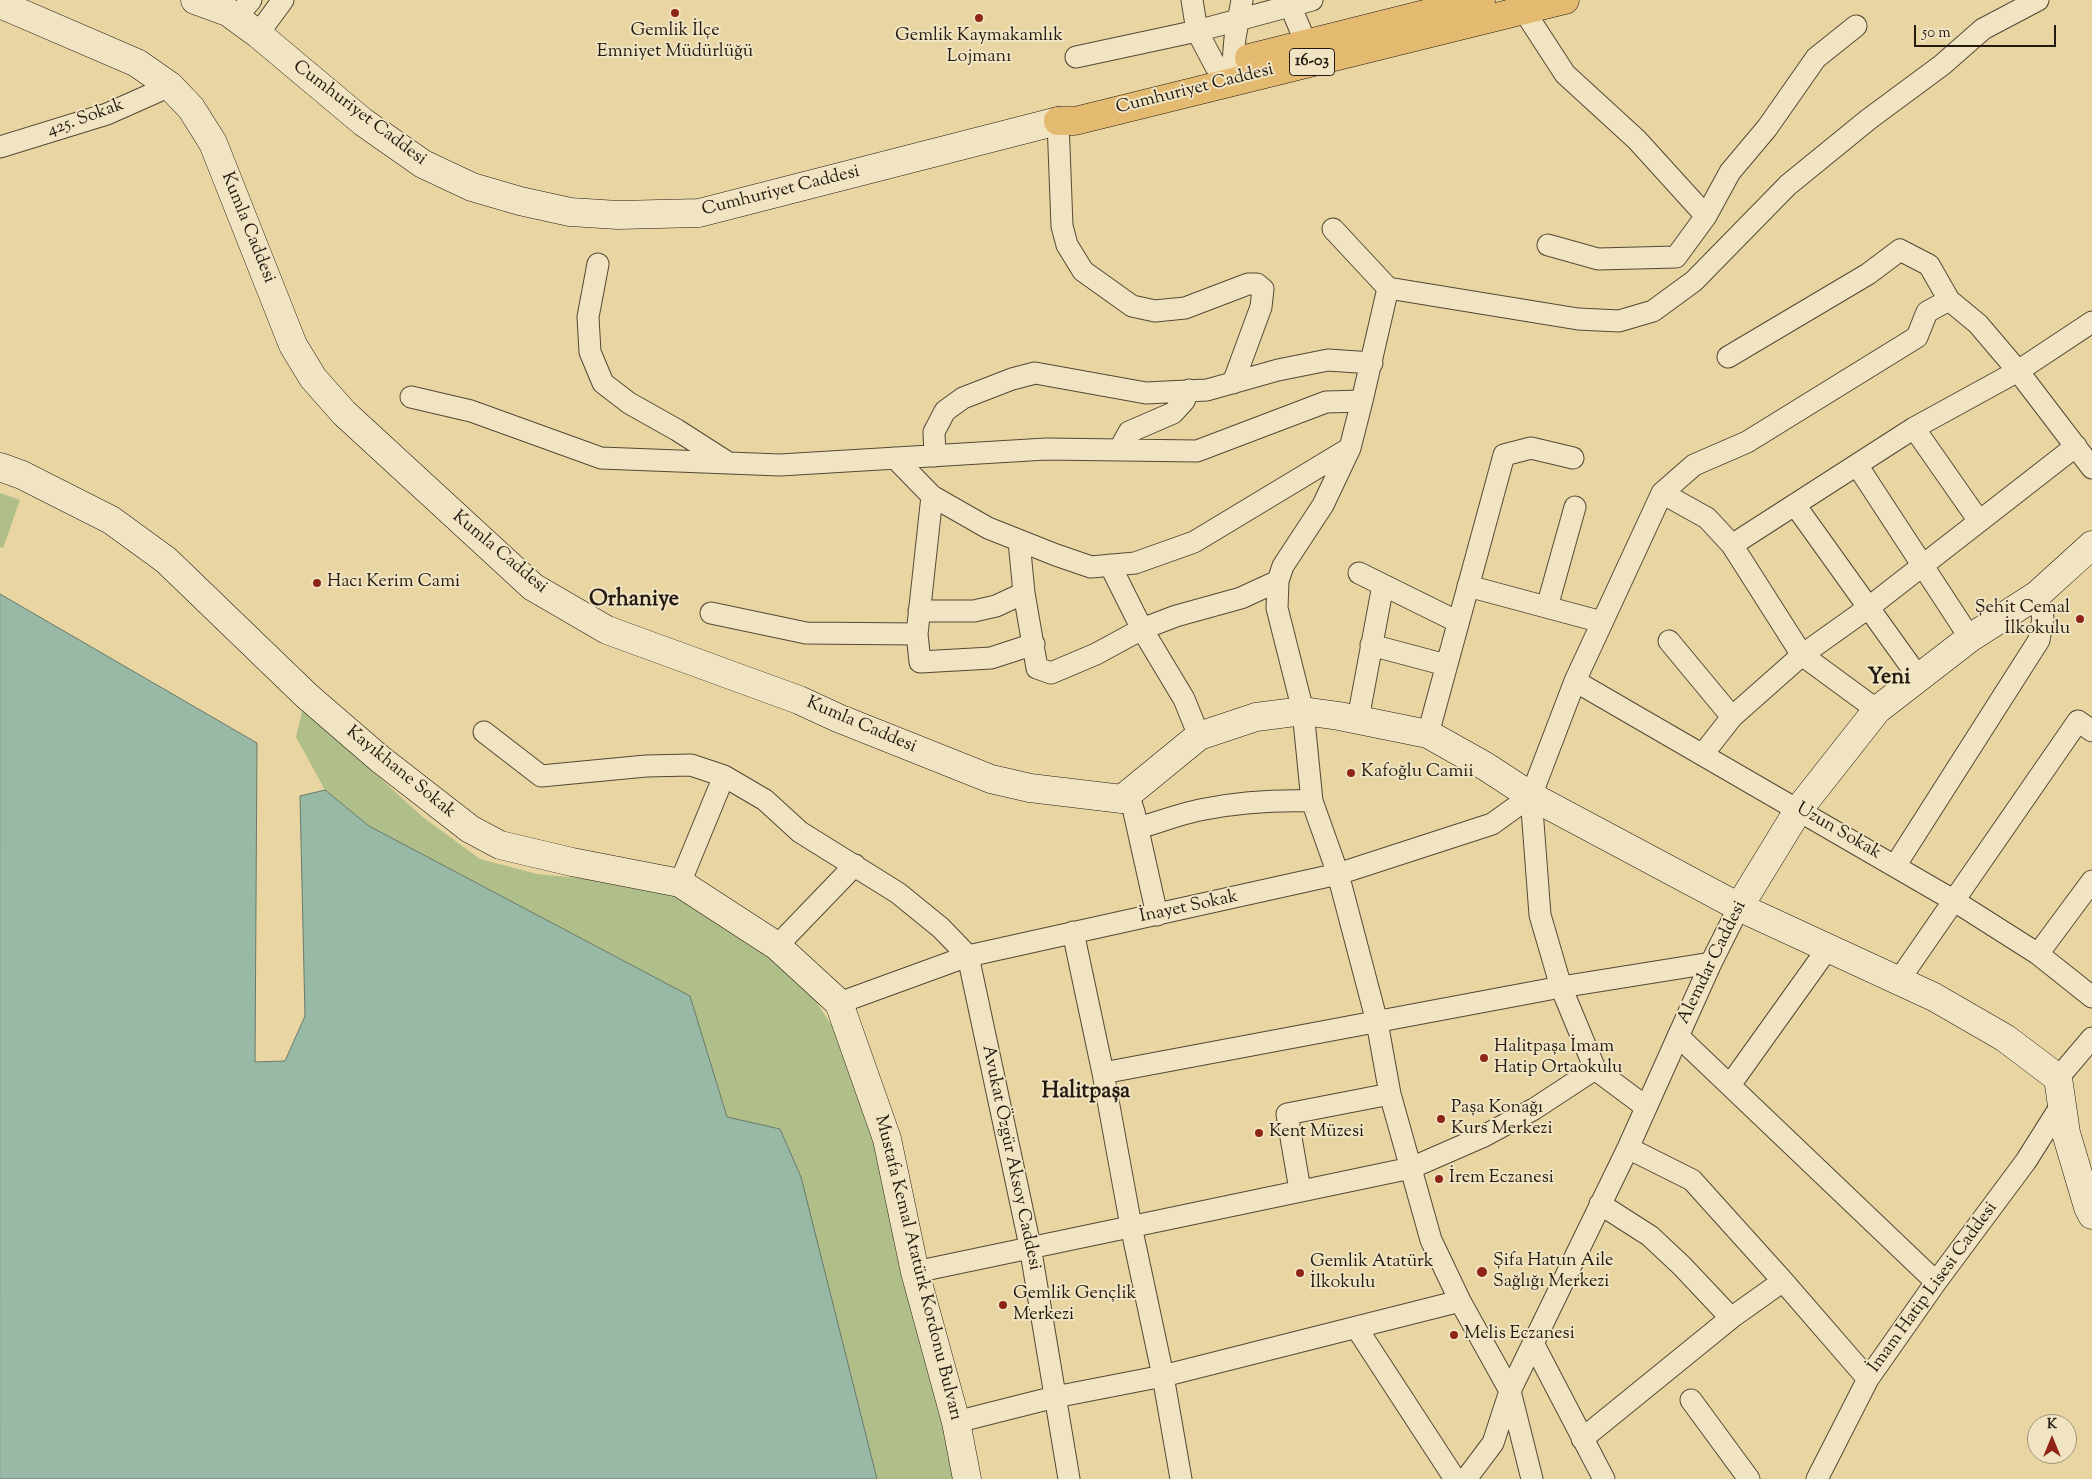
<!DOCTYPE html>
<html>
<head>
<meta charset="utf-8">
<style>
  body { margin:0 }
  #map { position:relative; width:2092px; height:1479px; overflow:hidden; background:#e8d5a2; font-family:"Sorts Mill Goudy",serif }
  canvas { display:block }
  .north { position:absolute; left:2027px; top:1414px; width:50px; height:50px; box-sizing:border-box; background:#f0e4c3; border:1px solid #9e937c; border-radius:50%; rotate:0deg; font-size:14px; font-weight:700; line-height:20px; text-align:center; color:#231a11 }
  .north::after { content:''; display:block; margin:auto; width:18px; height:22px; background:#8f2418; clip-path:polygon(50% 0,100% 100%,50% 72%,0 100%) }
  .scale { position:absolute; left:1914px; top:25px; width:142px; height:22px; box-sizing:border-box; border:2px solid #231a11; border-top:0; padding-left:6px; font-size:15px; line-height:18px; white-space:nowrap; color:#231a11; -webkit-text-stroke:4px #f0e4c3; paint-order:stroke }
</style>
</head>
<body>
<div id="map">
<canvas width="2092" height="1479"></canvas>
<div class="north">K</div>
<div class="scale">50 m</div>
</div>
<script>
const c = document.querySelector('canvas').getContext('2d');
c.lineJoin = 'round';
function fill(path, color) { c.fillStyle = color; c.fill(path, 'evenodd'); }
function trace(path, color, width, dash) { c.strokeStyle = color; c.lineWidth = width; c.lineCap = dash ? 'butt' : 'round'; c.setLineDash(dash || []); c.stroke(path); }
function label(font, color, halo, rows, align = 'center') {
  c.font = font + ' "Sorts Mill Goudy",serif'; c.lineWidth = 4; c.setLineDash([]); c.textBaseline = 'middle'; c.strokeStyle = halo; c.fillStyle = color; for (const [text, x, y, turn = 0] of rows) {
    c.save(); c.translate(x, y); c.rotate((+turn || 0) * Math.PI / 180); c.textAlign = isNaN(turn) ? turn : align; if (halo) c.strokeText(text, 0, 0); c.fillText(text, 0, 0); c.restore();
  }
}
const green = new Path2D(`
  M0 493 20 500 3 548 0 547Z
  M303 708 424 818 480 859 537 874 649 885 685 901 773 957 811 994 842 1041 881 1152 962 1479H877L801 1177 780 1129 727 1117 690 996 369 826 325 790 296 737Z`);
const water = new Path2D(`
  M0 594 257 743 255 1062 285 1061 305 1016 300 796 325 790 369 826 690 996 727 1117 780 1129 801 1177 877 1479H0Z`);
const street = new Path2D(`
  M1192 0 1197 31 1216 67
  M1290 0 1295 17 1306 43
  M1517 0 1565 74 1637 140 1706 216
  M236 18 251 0
  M258 34 283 0
  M1076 57 1197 31 1312 0
  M1233 62 1235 38 1242 0
  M1058 121 1062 226 1067 245 1083 271 1132 306 1155 311 1185 308 1248 284H1257L1263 289 1261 307 1233 383
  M0 147 107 114 170 86
  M1548 245 1598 259 1676 257 1706 216 1730 172 1767 128 1816 58 1856 26
  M598 264 588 317 590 352 603 383 629 403 677 430 727 462
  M1388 288 1578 319 1619 321 1653 311 1694 281 1788 185 1869 119 1942 65 1983 29 2038 0
  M1728 357 1868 274 1900 250 1929 265 1949 300 1978 324 2018 371 2092 468
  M411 397 471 411 601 458 780 465 1046 449 1197 451 1326 402 1362 401 1388 288 1333 229
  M1362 401 1350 448 1323 505 1283 566 1278 581 1277 608 1303 711 1312 801 1338 874 1377 1022 1390 1094 1431 1240 1460 1301 1510 1391 1532 1479
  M1914 428 1979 521
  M1119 450 1129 432 1173 413 1184 401 1189 390
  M935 456 934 432 945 411 963 398 1012 379 1035 373 1146 393 1207 390 1278 370 1328 360 1372 363
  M895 458 932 496 988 528 1056 555 1091 567 1135 563 1194 542 1350 448
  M1857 465 1970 638
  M1662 493 1707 518 1732 545 1802 655 1877 710
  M932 496 917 634 920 662 991 658 1034 644
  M1795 505 1919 678
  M1732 545 1914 428 2018 371 2092 322
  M1110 565 1142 629 1184 699 1199 736
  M1359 573 1458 622
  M1468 586 1602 622
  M1024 593 1037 668 1051 673 1096 654 1142 629 1176 616 1241 598 1278 581
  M1547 607 1575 507
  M919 611H974L996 606 1024 593 1019 541
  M711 613 806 633 917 634
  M1669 641 1732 717
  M1371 645 1446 665
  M1575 681 1953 900 2038 954 2092 997
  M1358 719 1383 585
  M484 732 541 776 646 766 691 765 724 776 765 800 800 832 898 893 941 928 968 956
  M1428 734 1504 455 1531 448 1573 458
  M1703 754 1732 717 1802 655 1868 608 2076 446
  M1122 799 1131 803 1134 812 1157 915
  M1138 828C1160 822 1182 813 1205 809 1241 802 1276 800 1312 801
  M1895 866 2039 640 2043 618 2037 595
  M680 883 724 776
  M1073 932 1103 1073 1131 1226 1163 1376 1181 1479
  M777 946 855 865
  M2038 954 2092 881
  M968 956 1030 1246 1069 1479
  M1899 980 2078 721 2092 731
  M839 1003 968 956 1338 874 1492 824 1531 796
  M1678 1036 1936 1282
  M1103 1073 1561 987 1711 963
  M2058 1078 2092 1038
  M1730 1085 1828 948
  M1646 1107 1595 1069 1561 987 1540 915 1531 796 1575 681 1662 493 1694 465 1747 442 1917 337 1927 312 1949 300
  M1628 1148 1692 1180 1783 1281 1868 1379
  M1300 1190 1287 1114 1390 1094
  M1600 1204 1650 1236 1682 1266 1731 1318
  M915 1272 1411 1168 1482 1137 1534 1109 1595 1069
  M1356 1327 1455 1479
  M1533 1343 1604 1479
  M1691 1400 1749 1479
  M956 1422 1055 1397 1163 1376 1460 1301
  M1582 1439 1731 1318 1783 1281
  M1466 1479 1493 1443 1510 1391 1628 1148 1711 963 1739 907
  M1817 1479 1868 1379 1936 1282 2026 1161 2062 1104`);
const secondary = new Path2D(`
  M195 0 228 12 258 34 363 122 423 164 472 187 520 201 570 212 618 215 699 213 1058 121
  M0 4 137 63 170 86 191 108 213 143 293 345 313 378 344 413 533 587 607 630 799 700 838 718 991 779 1030 788 1122 799 1199 736 1256 717 1303 711 1339 716 1428 734 1485 766 1531 796 1739 907 1934 997 2005 1038 2058 1078 2066 1133 2088 1207 2092 1215
  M0 467 22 475 111 520 166 560 307 696 380 759 470 829 500 845 572 862 680 883 777 946 839 1003 887 1139 915 1272 956 1422 967 1479
  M1739 907 1799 809 1877 710 1970 638 2037 595 2092 545`);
const primary = new Path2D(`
  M1249 58 1481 0
  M1058 121H1075L1565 0`);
const markers = [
  [675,13,5,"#8f2418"],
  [979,18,5,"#8f2418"],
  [317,583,5,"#8f2418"],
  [2080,619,5,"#8f2418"],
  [1351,773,5,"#8f2418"],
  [1484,1058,5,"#8f2418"],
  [1441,1119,5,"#8f2418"],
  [1259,1133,5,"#8f2418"],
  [1439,1179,5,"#8f2418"],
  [1482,1272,6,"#8f2418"],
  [1300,1273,5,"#8f2418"],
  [1003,1305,5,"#8f2418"],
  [1454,1335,5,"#8f2418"]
];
const shields = [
  [1312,62,45]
];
const shieldNames = [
  ["16-03",1312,62]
];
const poiNames = [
  ["Gemlik İlçe",675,32,"center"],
  ["Emniyet Müdürlüğü",675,53,"center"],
  ["Gemlik Kaymakamlık",979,37,"center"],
  ["Lojmanı",979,58,"center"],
  ["Hacı Kerim Cami",327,583],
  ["Şehit Cemal",2070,609,"right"],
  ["İlkokulu",2070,630,"right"],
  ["Kafoğlu Camii",1361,773],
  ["Halitpaşa İmam",1494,1048],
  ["Hatip Ortaokulu",1494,1069],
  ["Paşa Konağı",1451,1109],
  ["Kurs Merkezi",1451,1130],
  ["Kent Müzesi",1269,1133],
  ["İrem Eczanesi",1449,1179],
  ["Şifa Hatun Aile",1493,1262],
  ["Sağlığı Merkezi",1493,1283],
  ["Gemlik Atatürk",1310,1263],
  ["İlkokulu",1310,1284],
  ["Gemlik Gençlik",1013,1295],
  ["Merkezi",1013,1316],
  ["Melis Eczanesi",1464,1335]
];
const streetNames = [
  ["Cumhuriyet Caddesi",1195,90,-14],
  ["Cumhuriyet Caddesi",359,114,37],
  ["425. Sokak",86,119,-20],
  ["Cumhuriyet Caddesi",781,192,-14],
  ["Kumla Caddesi",247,228,68],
  ["Kumla Caddesi",499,553,40],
  ["Kumla Caddesi",861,726,23],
  ["Kayıkhane Sokak",400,773,39],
  ["Uzun Sokak",1838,832,30],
  ["İnayet Sokak",1189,908,-12],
  ["Alemdar Caddesi",1713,963,-64],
  ["Avukat Özgür Aksoy Caddesi",1010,1158,78],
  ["Mustafa Kemal Atatürk Kordonu Bulvarı",917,1268,76],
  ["İmam Hatip Lisesi Caddesi",1934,1288,-54]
];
const districtNames = [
  ["Orhaniye",634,601],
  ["Yeni",1889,679],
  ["Halitpaşa",1086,1093]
];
fill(green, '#b0be89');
fill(water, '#97b9a6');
trace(water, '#69796a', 1);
trace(street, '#544935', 23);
trace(secondary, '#231a11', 29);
trace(primary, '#231a11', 29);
trace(street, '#f0e4c3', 21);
trace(secondary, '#f0e4c3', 28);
trace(primary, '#e4ba71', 28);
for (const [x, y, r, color] of markers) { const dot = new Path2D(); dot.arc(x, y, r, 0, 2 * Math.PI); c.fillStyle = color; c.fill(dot); trace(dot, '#f0e4c3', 2); }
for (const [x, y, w] of shields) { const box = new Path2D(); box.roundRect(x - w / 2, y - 13.5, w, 27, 4); c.fillStyle = '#f0e4c3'; c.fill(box); trace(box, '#231a11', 1); }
label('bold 16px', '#231a11', null, shieldNames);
label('18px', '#231a11', '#f0e4c3', poiNames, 'left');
label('18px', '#231a11', '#f0e4c3', streetNames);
label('bold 22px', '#231a11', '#f0e4c3', districtNames);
</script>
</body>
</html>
